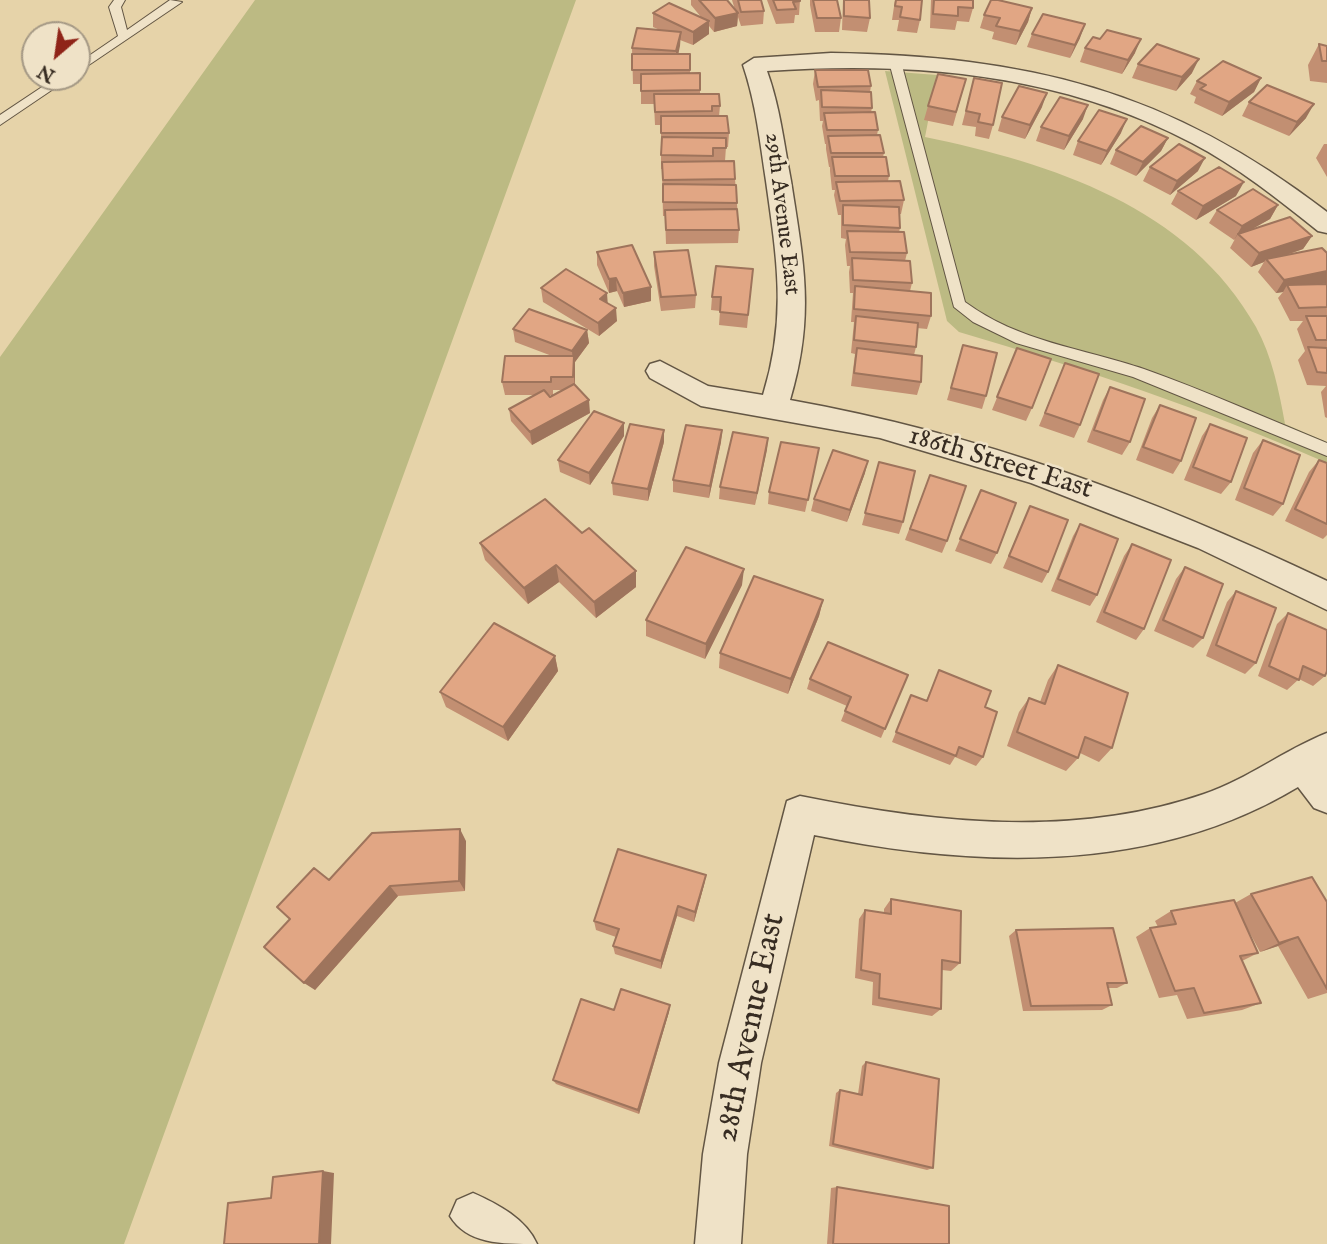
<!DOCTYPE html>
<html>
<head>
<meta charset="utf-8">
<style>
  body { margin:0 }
  #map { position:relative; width:1327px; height:1244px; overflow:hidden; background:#e6d3a9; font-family:"IM FELL English",serif }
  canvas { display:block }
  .north { position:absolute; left:21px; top:21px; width:70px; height:70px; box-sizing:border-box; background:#efe2c7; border:2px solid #a59985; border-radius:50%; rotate:209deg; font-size:19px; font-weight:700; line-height:28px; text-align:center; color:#372c22 }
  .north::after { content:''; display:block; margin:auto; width:24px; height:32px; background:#8f2418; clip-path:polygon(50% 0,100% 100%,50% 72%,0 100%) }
</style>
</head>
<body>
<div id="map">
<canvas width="1327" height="1244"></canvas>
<div class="north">N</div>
</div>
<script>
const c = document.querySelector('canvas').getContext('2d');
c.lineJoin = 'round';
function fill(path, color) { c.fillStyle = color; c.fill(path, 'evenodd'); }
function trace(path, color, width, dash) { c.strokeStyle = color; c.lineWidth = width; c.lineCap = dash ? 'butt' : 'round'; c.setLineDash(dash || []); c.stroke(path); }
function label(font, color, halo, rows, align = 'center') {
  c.font = font + ' "IM FELL English",serif'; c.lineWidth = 5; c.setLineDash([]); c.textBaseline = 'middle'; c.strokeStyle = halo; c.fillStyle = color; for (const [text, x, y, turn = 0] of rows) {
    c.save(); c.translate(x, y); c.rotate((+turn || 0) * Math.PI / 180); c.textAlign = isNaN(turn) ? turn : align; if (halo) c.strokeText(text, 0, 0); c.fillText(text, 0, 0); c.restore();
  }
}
const green = new Path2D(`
  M255 0H576L124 1244H0V357Z
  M885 71 937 75 925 137C1051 163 1189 207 1256 327 1272 356 1279 391 1285 424L1327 442V463C1207 410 1084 369 959 332L947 321Z`);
const lane = new Path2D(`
  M114 0H125L121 7 127 30 170 0 182 2 77 73V64L118 36 109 7Z
  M890 56 900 58 965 302C1019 342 1082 348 1144 369 1206 391 1266 418 1327 443V456L1133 377 1016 343 973 322 954 307 888 58Z
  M57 77H71L0 125V115Z`);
const street = new Path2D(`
  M831 53C1028 56 1169 90 1327 212V233L1318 231C1278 199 1238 167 1192 143 1060 73 913 61 767 71 780 107 784 144 791 181 804 265 815 316 790 400 981 434 1153 498 1327 581V610L1198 548 1031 483 880 438 701 406 650 378 646 371 650 364 660 361 708 386 763 395C787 317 777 260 766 181 760 142 756 103 743 65L754 58Z
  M1327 733V813L1314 808 1298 787C1152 875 975 868 814 835L761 1063 747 1154 741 1244H695L703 1154 719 1063 787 801 800 796C932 823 1073 839 1204 794 1248 779 1284 750 1327 733Z
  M473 1193C498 1204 526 1219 537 1244 501 1244 467 1244 450 1216L457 1200Z`);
const wall = new Path2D(`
  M691 0H727L735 10 732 0H761L764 11 763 24 741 26 738 17 737 26 714 32 709 26V34L693 45 680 40 678 54H690V73H700V94L720 106 719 116 729 133 728 147H726L725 161 735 179 739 230 738 243 666 244 665 216H663L662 169H661V125H655L654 104H641V84H633L632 48 660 30 653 27V13L701 17 691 5Z
  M767 0H800L799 15H795L794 23 776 24Z
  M810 0H837L841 18 839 32H815L810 5Z
  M843 0H869L870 18 867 32 842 30Z
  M895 0 920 20 917 33 897 31 899 20H892Z
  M931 0H973V8L969 22 957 21 955 30 930 28Z
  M1032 8 1028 22 1016 45 992 39 994 32 980 28 984 15Z
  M1032 34 1080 38 1070 58 1027 47Z
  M1319 44 1327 46V83L1310 81 1308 65Z
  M1085 48 1135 53 1122 74 1080 62Z
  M1138 64 1192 73 1176 91 1132 78Z
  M815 70 871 86 870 92 872 108 871 112 878 130 877 135 884 153 883 157 889 176 888 181 904 200 901 214H899L900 228 899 232 907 253 905 261 912 283 910 291 931 316 927 329 917 328 916 347 914 355 921 382 917 395 851 386 855 354 851 353 854 322H851L853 293H850L849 272 850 266H847L845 245 846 239 841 238V215H838L834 195 835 190H832L830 171V167H829L826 149V144H825L822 126 823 121H820L819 100 816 101 813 84Z
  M974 78 993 125 989 139 975 136 976 127 962 125Z
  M1261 78 1254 92 1222 116 1194 103 1196 97 1190 94 1197 81Z
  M966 79 953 126 924 120 928 106Z
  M1249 102 1306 118 1289 136 1242 116Z
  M1042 107 1025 139 998 131 1002 117Z
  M1083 119 1064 150 1036 141 1041 127Z
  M1121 133 1101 165 1073 155 1078 141Z
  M1168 138 1161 151 1136 176 1110 164 1116 150Z
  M1324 144H1327V177L1316 158Z
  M1150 167 1198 171 1170 195 1143 181Z
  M1178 191 1236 196 1196 220 1171 204Z
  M1278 205 1270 219 1250 230 1312 236 1303 249 1287 255 1321 284H1327V418L1325 417 1321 392 1326 386 1307 385 1298 360 1305 351 1297 329 1303 321H1290L1278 298 1283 292 1276 293 1258 272 1264 262 1251 267 1230 248 1235 239 1234 240 1209 223 1217 210Z
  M597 252 651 301 624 307 617 291 609 293 597 265Z
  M654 252 696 295 695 308 661 311 654 266Z
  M753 269 747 328 719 325 720 311 711 310 712 297Z
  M541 288 607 293V303L617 321 599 336 543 302Z
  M513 329 587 330 589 343 575 362V386L590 413 532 445 511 421 509 409 535 395H505L502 382 552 356 515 342ZM553 390H563L550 397 548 395H553Z
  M963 345 986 396 982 409 947 400Z
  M1017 348 1032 408 1026 421 992 410Z
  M1065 363 1080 425 1074 438 1039 426Z
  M1110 387 1130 442 1122 455 1087 442 1103 400Z
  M1160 405 1181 461 1173 474 1136 460 1152 418Z
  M1210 424 1231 482 1221 494 1184 480 1202 436Z
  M722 430 721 442 709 498 673 492V480Z
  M624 436 590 485 560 472 558 460Z
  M768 438 755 505 719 499 720 487Z
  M1263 440 1283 504 1273 516 1235 500 1253 453Z
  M664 442 648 501 613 495 612 483Z
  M819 448 805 512 768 504 769 492Z
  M1319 460 1327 463V535L1323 539 1285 521 1309 472Z
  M879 462 903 522 899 534 862 525Z
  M865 473 847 522 811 511 814 499Z
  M930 475 947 541 942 553 905 540Z
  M981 490 997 553 991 564 955 551Z
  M1030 506 1048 572 1042 583 1003 568Z
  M1080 524 1097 595 1090 606 1051 591 1073 536Z
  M582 533 636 571V587L596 618 559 582 528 604 485 560 480 543Z
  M1132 544 1144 629 1136 640 1096 622 1124 556Z
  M1185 567 1203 638 1193 648 1154 631 1176 579Z
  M742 585 705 659 646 636V620Z
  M1236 591 1256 663 1245 674 1206 656 1227 602Z
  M823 600 819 616 788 694 719 668 720 653Z
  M1288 613 1325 676 1313 686 1299 679 1287 690 1258 676 1277 624Z
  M555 656 558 671 508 741 446 707 440 692Z
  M1058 665 1112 748 1099 762 1080 753 1078 758 1066 771 1007 746 1019 712 1029 698 1040 702 1048 680Z
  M939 670 985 707 983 757 976 766 955 757 950 765 892 742 911 695 926 701Z
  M908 675 881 738 841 721 847 706 807 689 810 679Z
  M466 841 465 891 398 896 315 990 290 919 329 880Z
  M706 875 704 885 694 922 677 916 661 969 615 954 613 946 616 937 596 930 594 921Z
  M1251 894 1327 902V993L1308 999 1278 946 1260 952 1246 926 1258 953 1242 961 1261 1003 1242 1010 1187 1019 1177 995 1159 998 1136 937 1150 928 1158 927 1155 921 1171 911 1235 903Z
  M891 899 960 963 951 971 942 970 941 1009 932 1016 872 1005 873 982 855 978 859 919 865 910 884 913V909Z
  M1016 930 1127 983 1117 988H1108L1112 1005 1102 1010 1023 1011 1009 936Z
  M670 1005 669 1012 639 1114 556 1084 553 1080 614 1010Z
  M866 1062 933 1168 927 1170 829 1146 836 1093 840 1090 858 1094 862 1066Z
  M837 1187 949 1244H827L831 1188Z`);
const shadedWall = new Path2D(`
  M1032 8 1028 22 1016 45 1020 31Z
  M738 13 737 26 714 32 715 18Z
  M709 21V34L693 45V32Z
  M1085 24 1080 38 1070 58 1075 45Z
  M681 32 680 46 676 65V51Z
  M1141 39 1135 53 1122 74 1128 60Z
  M1199 59 1192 73 1176 91 1182 77Z
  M1261 78 1254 92 1222 116 1229 102Z
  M1047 93 1042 107 1025 139 1030 125Z
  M1314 104 1306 118 1289 136 1297 122Z
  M1088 105 1083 119 1064 150 1069 136Z
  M1127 119 1121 133 1101 165 1107 151Z
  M1168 138 1161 151 1136 176 1143 162Z
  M1205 158 1198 171 1170 195 1177 181Z
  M1244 182 1236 196 1196 220 1203 206Z
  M1278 205 1270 219 1240 236 1238 234 1234 240 1242 226Z
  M1312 236 1303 249 1268 261 1266 259 1264 262 1251 267 1259 253Z
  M1327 271V283L1290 290 1287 285 1283 292 1276 293 1284 280Z
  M616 278 617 291 609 293V279Z
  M651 287V301L624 307 623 293Z
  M607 293 608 307 600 299Z
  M616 308 617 321 599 336 598 323Z
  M587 330 589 343 575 362V390L572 351Z
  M589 400 590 413 532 445 530 432Z
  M624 423V436L590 485 589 473Z
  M664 430V442L648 501V489Z
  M722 430 721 442 709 498 710 486Z
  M768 438 767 450 755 505 757 493Z
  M868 461 865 473 847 522 850 510Z
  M556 565 559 582 528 604 524 588Z
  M744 569 742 585 705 659 706 644Z
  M636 571V587L596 618 594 602Z
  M823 600 819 616 788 694 791 679Z
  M555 656 558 671 508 741 503 727Z
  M460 829 466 841 465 891 459 881Z
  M706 875 704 885 694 922 695 912Z
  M390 886 398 896 315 990 304 983Z
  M678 906 677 916 661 969V961Z
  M1298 937 1278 946 1260 952 1279 943Z
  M670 1005 669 1012 639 1114 638 1110Z
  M323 1171 334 1173 331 1244H319Z`);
const building = new Path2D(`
  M699 0H727L738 13 715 18Z
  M738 0H761L764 11 741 12Z
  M773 0H800V1L793 2 796 9 777 10Z
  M813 0H837L841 18H817Z
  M844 0H869L870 18 844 16Z
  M896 0H922L920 20 900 17 902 7 895 6Z
  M934 0H973V8L958 7V16L933 14Z
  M991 0H998L1032 8 1020 31 996 26 1000 18 984 15Z
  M669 3 709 21 693 32 653 13Z
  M1043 14 1085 24 1075 45 1032 34Z
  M637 28 681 32 676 51 632 48Z
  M1107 30 1141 39 1128 60 1085 48 1093 37 1100 39Z
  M1157 44 1199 59 1182 77 1138 64Z
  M1319 44 1327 46V61H1322Z
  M632 54H690V70H632Z
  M1223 61 1261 78 1229 102 1200 89 1206 85 1197 81Z
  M815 70H868L871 86 818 87Z
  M700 73V90L641 91V74Z
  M938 74 966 79 956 112 928 106Z
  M974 78 1002 83 993 125 978 122 980 114 966 111Z
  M1267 85 1314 104 1297 122 1249 102Z
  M1019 86 1047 93 1030 125 1002 117Z
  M821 90 871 92 872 108 822 107Z
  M654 94H719L720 106H712V111L655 112Z
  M1060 97 1088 105 1069 136 1041 127Z
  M1099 110 1127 119 1107 151 1078 141Z
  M875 112 878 130H827L824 113Z
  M661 116H727L729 133H661Z
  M1141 126 1168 138 1143 162 1116 150Z
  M880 135 884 153H831L828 136Z
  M662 137 726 138V148H713V156L661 155Z
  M1179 144 1205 158 1177 181 1150 167Z
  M832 157H886L889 176H835Z
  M734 161 735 179 663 180 662 162Z
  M1219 167 1244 182 1203 206 1178 191Z
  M900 181 904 200 840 201 836 182Z
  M663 184 736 185 737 203 663 202Z
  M1253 189 1278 205 1242 226 1217 210Z
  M843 205 899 207 900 228 843 225Z
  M737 209 739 230H666L665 210Z
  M1290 217 1312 236 1259 253 1238 234Z
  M847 231 904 232 907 253 850 252Z
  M632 245 651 287 623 293 616 278 609 279 597 252Z
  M1322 248 1327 253V271L1284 280 1266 259Z
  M688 250 696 295 661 297 654 252Z
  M852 258 910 261 912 283 853 280Z
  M716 266 753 269 748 315 720 312 721 297H712Z
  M566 269 607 293 600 299 616 308 598 323 541 288Z
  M1327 284V307L1299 308 1287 285Z
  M855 286 931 293V316L854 309Z
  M529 309 587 330 572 351 513 329Z
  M856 316 918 323 916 347 854 340Z
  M1306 316H1327V340H1316Z
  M963 345 997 353 986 396 951 388Z
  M1308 347 1327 348V373L1317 372Z
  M857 348 922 356 921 382 854 373Z
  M1017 348 1051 359 1032 408 997 397Z
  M505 356H574L573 377H551V382H502Z
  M1065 363 1099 374 1080 425 1045 413Z
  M574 384 589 400 530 432 509 409 544 390 550 397Z
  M1110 387 1145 399 1130 442 1094 430Z
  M1160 405 1196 418 1181 461 1143 447Z
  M594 411 624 423 589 473 558 460Z
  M630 424 664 430 648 489 612 483Z
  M1210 424 1247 438 1231 482 1193 467Z
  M686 425 722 430 710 486 673 480Z
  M733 432 768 438 757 493 720 487Z
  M1263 440 1300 455 1283 504 1244 488Z
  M781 442 819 448 808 500 769 492Z
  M833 450 868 461 850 510 814 499Z
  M1319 460 1327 463V524L1295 509Z
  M879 462 915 471 903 522 865 513Z
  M930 475 966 486 947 541 910 529Z
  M981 490 1016 503 997 553 960 539Z
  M545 499 582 533 589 528 636 571 594 602 556 565 524 588 480 543Z
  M1030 506 1068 520 1048 572 1009 556Z
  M1080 524 1118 539 1097 595 1058 579Z
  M1132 544 1171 560 1144 629 1104 612Z
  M686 547 744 569 706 644 646 620Z
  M1185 567 1223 584 1203 638 1163 620Z
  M754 576 823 600 791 679 720 653Z
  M1236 591 1276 608 1256 663 1216 645Z
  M1288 613 1327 630V671L1325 676 1303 666 1299 680 1269 666Z
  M494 623 555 656 503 727 440 692Z
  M828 642 908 675 885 729 845 711 851 697 810 679Z
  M1058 665 1128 693 1112 748 1085 737 1078 758 1017 732 1029 698 1045 704Z
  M939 670 991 691 985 707 997 712 983 757 959 747 956 756 896 732 911 695 927 701Z
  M460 829 459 881 390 886 304 983 264 947 290 919 277 907 314 868 329 880 372 833Z
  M618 849 706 875 695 912 678 906 661 961 613 946 619 929 594 921Z
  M1312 877 1327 902V989L1298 937 1279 943 1251 894Z
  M891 899 961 911 960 963 942 960 941 1009 879 998 880 974 861 970 865 910 891 914Z
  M1234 900 1258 953 1240 956 1261 1003 1204 1013 1194 988 1175 991 1150 928 1176 924 1171 911Z
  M1113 928 1127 983H1107L1112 1005 1031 1006 1016 930Z
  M621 989 670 1005 638 1110 553 1080 581 999 614 1010Z
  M866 1062 939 1079 933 1168 833 1144 840 1090 862 1095Z
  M323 1171 319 1244H224L228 1203 271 1198 273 1177Z
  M837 1187 949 1206V1244H833Z`);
const farStreetnames = [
  ["29th Avenue East",781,214,83]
];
const streetNames = [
  ["186th Street East",1000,464,17]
];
const nearStreetnames = [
  ["28th Avenue East",752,1028,-78]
];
fill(green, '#bcba83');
trace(lane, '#635644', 2);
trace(street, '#635644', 3);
fill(lane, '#efe2c7');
fill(street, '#efe2c7');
fill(wall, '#c28f72');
fill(shadedWall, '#9e745c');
fill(building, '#e1a684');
trace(building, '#9e745c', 2);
label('23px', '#372c22', '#efe2c7', farStreetnames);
label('28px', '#372c22', '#efe2c7', streetNames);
label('33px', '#372c22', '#efe2c7', nearStreetnames);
</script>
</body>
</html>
